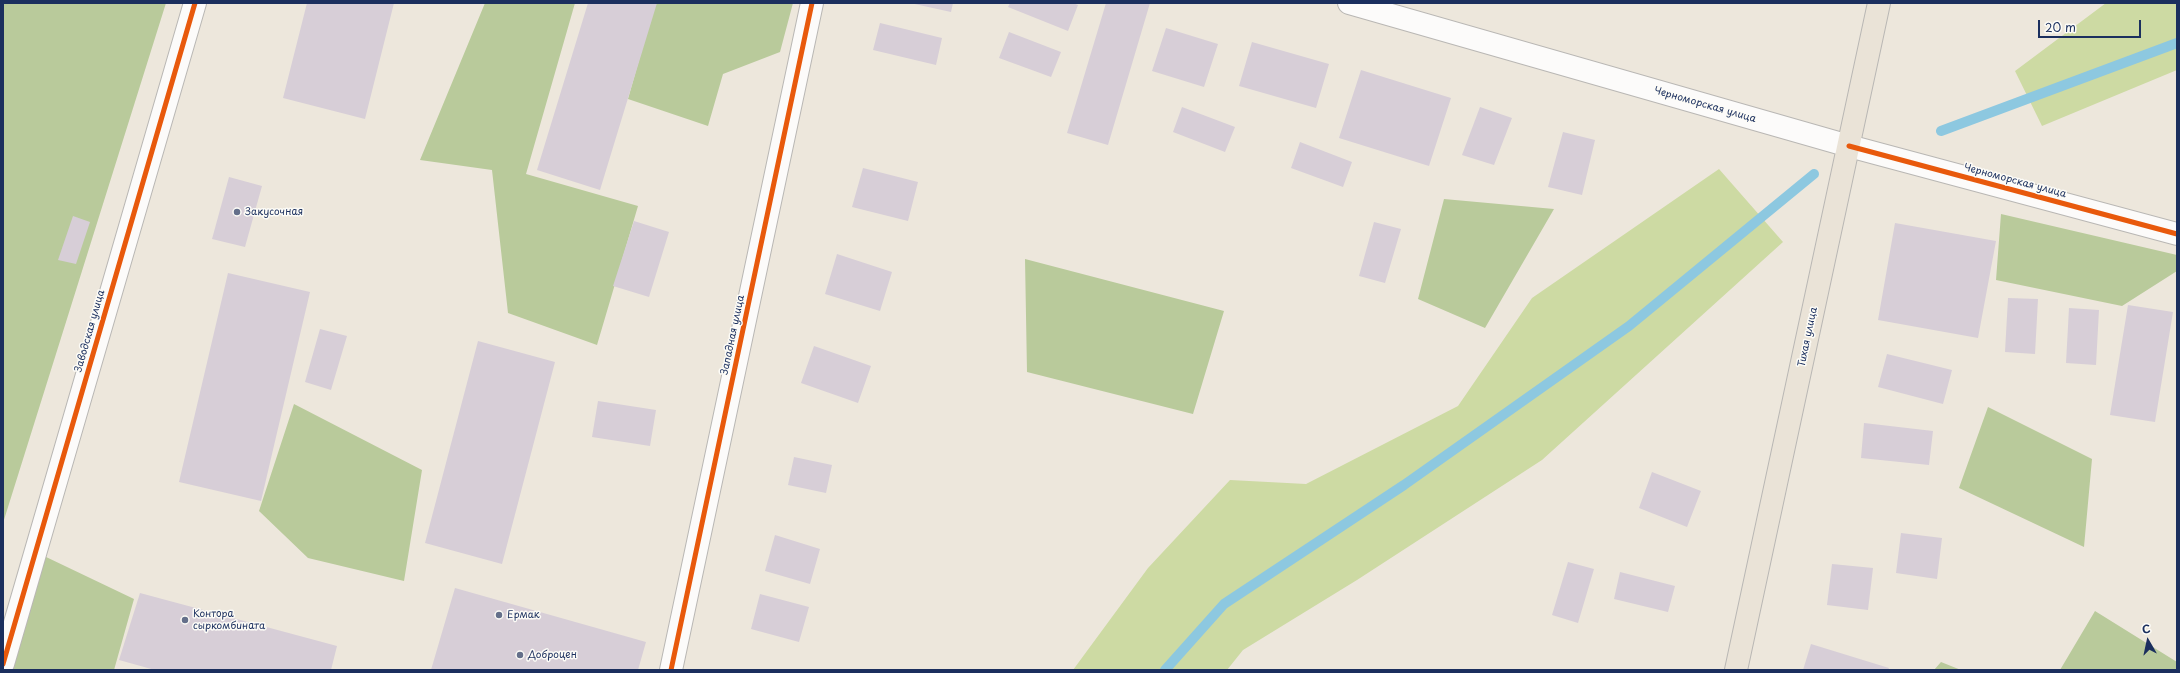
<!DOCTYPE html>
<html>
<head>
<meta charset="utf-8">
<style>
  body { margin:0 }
  #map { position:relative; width:2180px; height:673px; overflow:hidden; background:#ede7dc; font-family:"Playpen Sans",sans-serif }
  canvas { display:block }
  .frame { position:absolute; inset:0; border:4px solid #1b2f5e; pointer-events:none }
  .north { position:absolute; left:2128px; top:621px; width:40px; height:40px; -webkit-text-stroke:3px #fdfcf7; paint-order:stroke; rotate:351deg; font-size:11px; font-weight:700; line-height:16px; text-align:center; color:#1b2f5e }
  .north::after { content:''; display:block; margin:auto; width:14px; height:18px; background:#1b2f5e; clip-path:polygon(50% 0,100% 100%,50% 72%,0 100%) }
  .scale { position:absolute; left:2038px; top:20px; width:103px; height:18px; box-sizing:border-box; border:2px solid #1b2f5e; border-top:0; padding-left:5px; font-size:12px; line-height:14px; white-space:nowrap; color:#1b2f5e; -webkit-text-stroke:3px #fdfcf7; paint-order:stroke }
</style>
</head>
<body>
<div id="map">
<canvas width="2180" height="673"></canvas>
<div class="frame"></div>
<div class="north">С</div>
<div class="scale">20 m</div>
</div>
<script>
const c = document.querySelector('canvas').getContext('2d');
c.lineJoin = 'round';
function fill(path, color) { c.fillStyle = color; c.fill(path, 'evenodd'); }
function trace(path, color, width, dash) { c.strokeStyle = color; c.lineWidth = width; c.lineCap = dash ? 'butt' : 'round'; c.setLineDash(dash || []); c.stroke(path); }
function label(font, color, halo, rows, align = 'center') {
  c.font = font + ' "Playpen Sans",sans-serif'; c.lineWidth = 3; c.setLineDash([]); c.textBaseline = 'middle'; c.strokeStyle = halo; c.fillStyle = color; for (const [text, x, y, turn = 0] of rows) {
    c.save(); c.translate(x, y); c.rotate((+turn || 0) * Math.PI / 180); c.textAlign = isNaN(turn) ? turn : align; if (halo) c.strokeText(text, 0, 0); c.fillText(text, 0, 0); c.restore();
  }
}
const green = new Path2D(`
  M2106 3H2177V70L2042 126 2015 71Z
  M1719 169 1783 242 1542 460 1357 580 1243 650 1227 670H1073L1148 568 1230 480 1306 484 1458 406 1532 298Z`);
const forest = new Path2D(`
  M3 3H166L3 523Z
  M485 3H575L526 174 638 206 597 345 508 313 492 170 420 160Z
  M655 3H793L780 52 723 74 708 126 628 99Z
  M1444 199 1554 209 1485 328 1418 299Z
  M2001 214 2177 255V271L2122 306 1996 280Z
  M1025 259 1224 311 1193 414 1027 372Z
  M294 404 422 470 404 581 308 558 259 511Z
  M1988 407 2092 459 2084 547 1959 488Z
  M44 556 134 599 114 670H13Z
  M2095 611 2177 662V670H2060Z
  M1941 662 1961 670H1934Z`);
const stream = new Path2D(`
  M1941 131 2177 43
  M1165 670 1224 604 1404 485 1629 326 1814 174`);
const building = new Path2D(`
  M307 3H394L365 119 283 98Z
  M588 3H657L600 190 537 170Z
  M910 3H953L951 12Z
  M1010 3H1073L1078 5 1068 31 1008 7Z
  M1106 3H1150L1108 145 1067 133Z
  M880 23 942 38 936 65 873 50Z
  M1166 28 1218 44 1204 87 1152 71Z
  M1009 32 1061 52 1051 77 999 58Z
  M1252 42 1329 64 1316 108 1239 86Z
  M1361 70 1451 98 1429 166 1339 138Z
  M1182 107 1235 127 1225 152 1173 132Z
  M1480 107 1512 118 1494 165 1462 155Z
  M1563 132 1595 140 1582 195 1548 187Z
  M1300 142 1352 162 1343 187 1291 168Z
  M863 168 918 182 908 221 852 207Z
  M229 177 262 186 245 247 212 239Z
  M73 216 90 222 76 264 58 260Z
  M634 221 669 232 649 297 613 286Z
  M1374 222 1401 229 1385 283 1359 276Z
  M1895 223 1996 241 1978 338 1878 320Z
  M837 254 892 272 880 311 825 294Z
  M228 273 310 292 261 501 179 482Z
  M2008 298 2038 299 2035 354 2005 352Z
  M2128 305 2173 312 2155 422 2110 415Z
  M2069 308 2099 310 2096 365 2066 363Z
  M320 329 347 336 331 390 305 382Z
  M478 341 555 362 502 564 425 543Z
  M814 346 871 366 858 403 801 383Z
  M1887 354 1952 370 1943 404 1878 387Z
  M598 401 656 410 650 446 592 437Z
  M1864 423 1933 431 1929 465 1861 458Z
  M794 457 832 465 826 493 788 485Z
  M1652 472 1701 491 1687 527 1639 508Z
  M1901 533 1942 538 1937 579 1896 573Z
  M775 535 820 549 810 584 765 571Z
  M1568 562 1594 569 1578 623 1552 615Z
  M1832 564 1873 568 1868 610 1827 605Z
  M1620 572 1675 586 1668 612 1614 599Z
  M455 588 646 642 638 670H431Z
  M140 593 337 646 331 670H155L119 660Z
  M760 594 809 607 799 642 751 629Z
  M1811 644 1889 668 1888 670H1803Z`);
const minor = new Path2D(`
  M1349 3 1849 146 2177 234
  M3 664 195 3
  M671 670 812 3`);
const major = new Path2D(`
  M1736 670 1879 3`);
const cycleway = new Path2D(`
  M1849 146 2177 234
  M3 664 195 3
  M671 670 812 3`);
const markers = [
  [237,212,4,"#646f8a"],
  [499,615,4,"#646f8a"],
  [185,620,4,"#646f8a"],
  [520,655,4,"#646f8a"]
];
const streetNames = [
  ["Черноморская улица",1705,105,16],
  ["Черноморская улица",2015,181,15],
  ["Заводская улица",90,331,-74],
  ["Западная улица",733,335,-78],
  ["Тихая улица",1808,337,-78]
];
const poiNames = [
  ["Закусочная",245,212],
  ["Контора",193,614],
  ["сыркомбината",193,626],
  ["Ермак",507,615],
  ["Доброцен",528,655]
];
fill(green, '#cddaa3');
fill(forest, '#b9ca9b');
trace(stream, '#8dc8e0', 10);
fill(building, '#d7ced7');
trace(minor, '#b9b7b4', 24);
trace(major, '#b9b7b4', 24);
trace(minor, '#fcfbfa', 22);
trace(major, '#eae3d7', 22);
trace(cycleway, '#e8590c', 5);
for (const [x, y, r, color] of markers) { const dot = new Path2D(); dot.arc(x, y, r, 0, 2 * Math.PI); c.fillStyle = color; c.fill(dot); trace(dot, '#fdfcf7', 1.5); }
label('10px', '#1b2f5e', '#fdfcf7', streetNames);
label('10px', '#1b2f5e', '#fdfcf7', poiNames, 'left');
</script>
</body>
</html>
